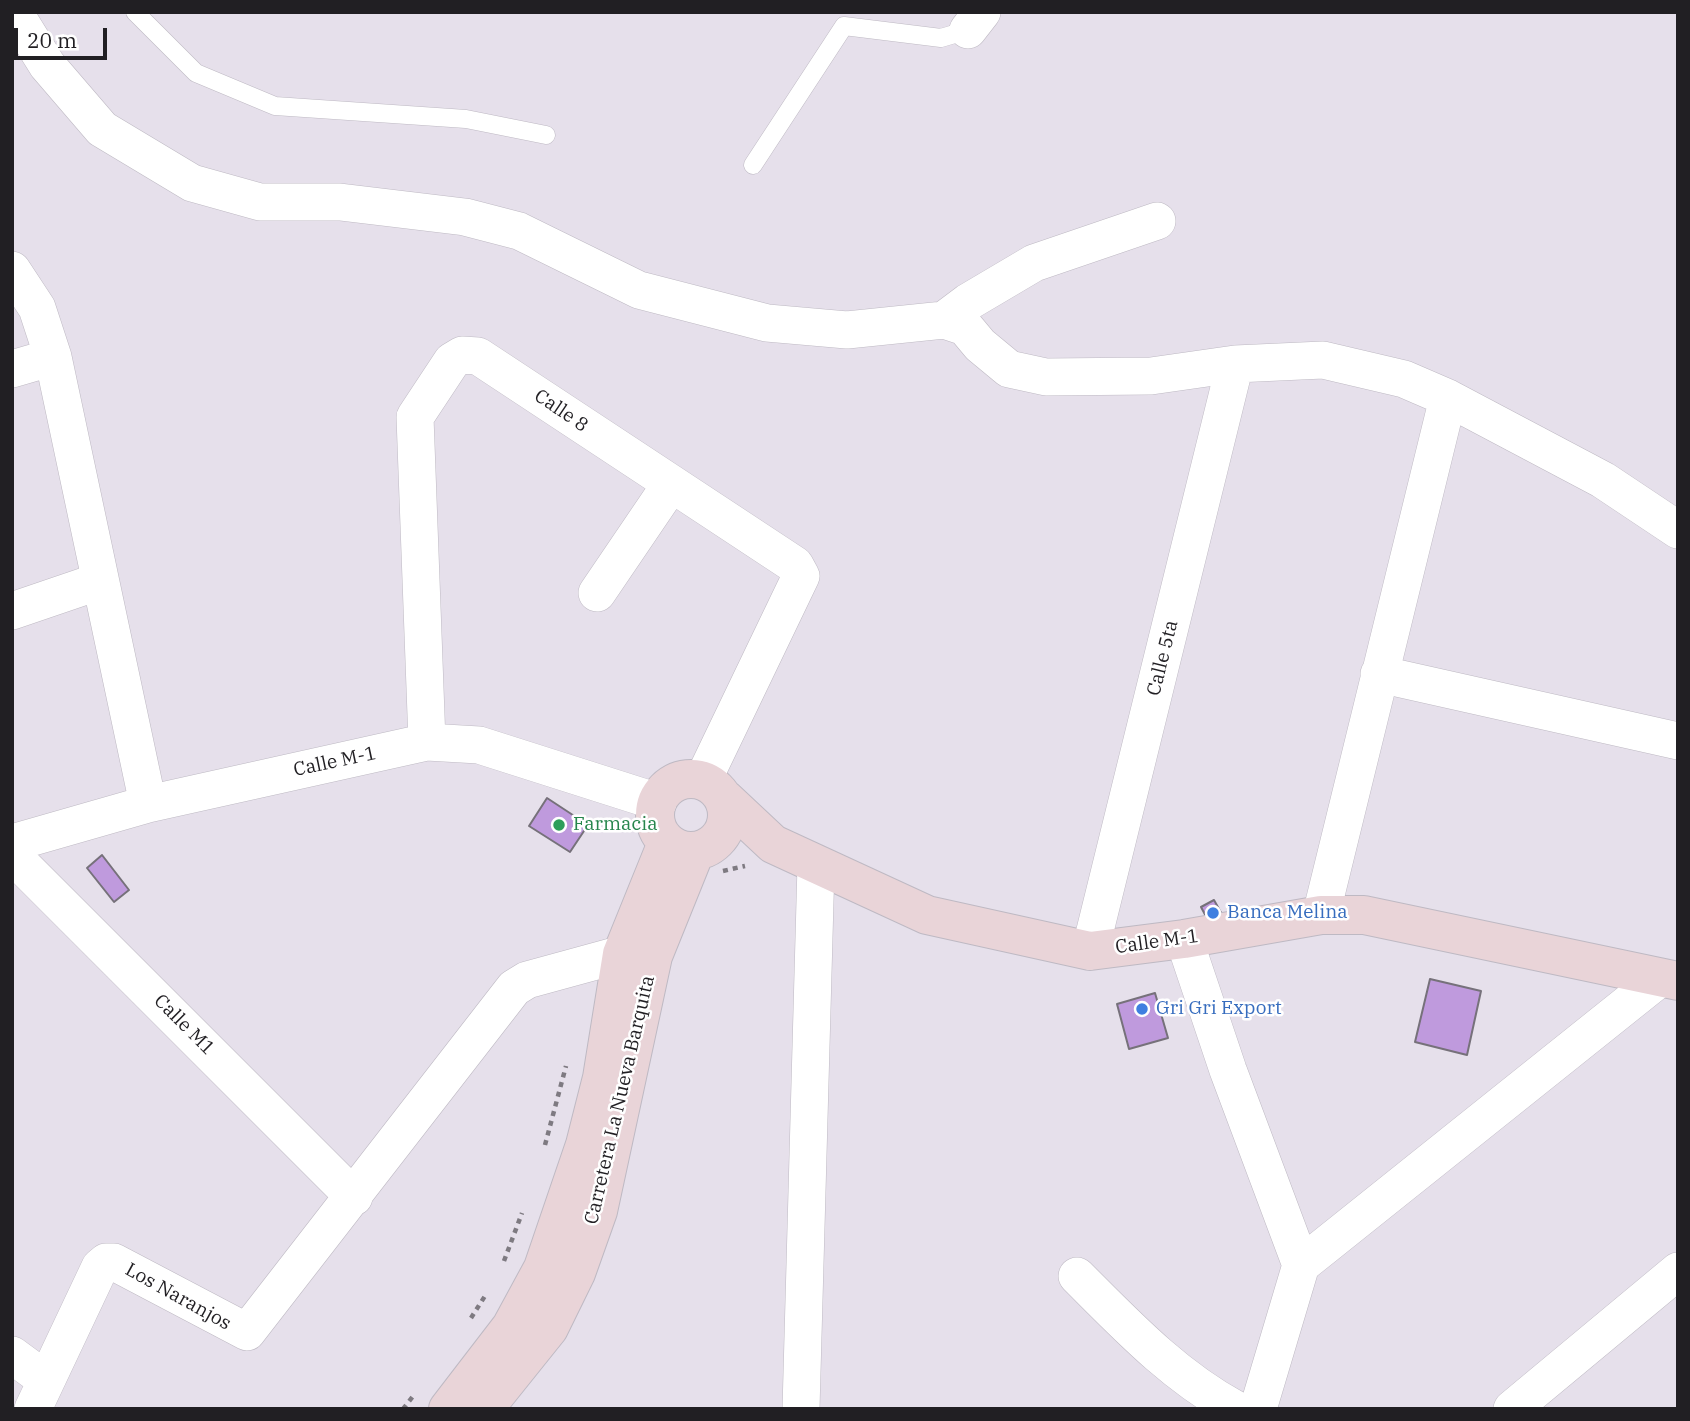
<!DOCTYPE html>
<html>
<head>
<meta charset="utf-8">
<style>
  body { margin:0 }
  #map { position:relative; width:1690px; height:1421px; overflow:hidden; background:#e6e0eb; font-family:"IBM Plex Serif",serif }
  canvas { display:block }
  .frame { position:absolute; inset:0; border:14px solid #211f23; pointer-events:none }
  .scale { position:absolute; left:14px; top:28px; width:93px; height:32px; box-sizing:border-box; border:4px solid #211f23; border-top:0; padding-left:9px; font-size:21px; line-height:24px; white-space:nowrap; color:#211f23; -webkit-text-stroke:5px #fff; paint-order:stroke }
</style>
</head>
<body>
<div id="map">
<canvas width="1690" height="1421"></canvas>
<div class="frame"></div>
<div class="scale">20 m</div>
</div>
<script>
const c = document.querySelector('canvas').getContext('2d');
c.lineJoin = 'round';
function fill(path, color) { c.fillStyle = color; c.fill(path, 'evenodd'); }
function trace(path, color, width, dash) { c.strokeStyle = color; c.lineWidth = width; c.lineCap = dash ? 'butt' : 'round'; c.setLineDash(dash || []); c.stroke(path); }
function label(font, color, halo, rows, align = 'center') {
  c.font = font + ' "IBM Plex Serif",serif'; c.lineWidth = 5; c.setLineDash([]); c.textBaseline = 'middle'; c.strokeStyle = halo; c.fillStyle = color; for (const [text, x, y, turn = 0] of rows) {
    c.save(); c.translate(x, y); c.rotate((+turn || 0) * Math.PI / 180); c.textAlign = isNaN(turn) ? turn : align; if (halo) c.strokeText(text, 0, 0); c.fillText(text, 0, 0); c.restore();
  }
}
const building = new Path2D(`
  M547 798 588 825 570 852 529 826Z
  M102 855 129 890 114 902 87 868Z
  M1214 900 1224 918 1211 926 1201 907Z
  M1430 979 1481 991 1467 1055 1415 1042Z
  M1155 993 1168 1038 1129 1049 1117 1004Z`);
const path = new Path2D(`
  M723 871 745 866
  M545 1145 566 1066
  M504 1261 522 1213
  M471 1318 485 1296
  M403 1409 414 1395`);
const lane = new Path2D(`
  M135 12 196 73 275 106 466 119 546 135
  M753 165 844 26 941 38 968 30`);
const street = new Path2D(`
  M14 12 47 65 102 129 192 183 260 202H340L465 217 519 231 639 290 767 323 847 330 944 320 965 327 980 345 1009 369 1046 377 1151 376 1235 364 1323 360 1404 379 1448 398 1603 480 1678 530
  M968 30 982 12
  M12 270 37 308 53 357 148 804
  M944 320 968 302 1034 263 1157 221
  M12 369 53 357
  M597 593 671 484
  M12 611 100 581
  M1379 674 1678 741
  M427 742 415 417 452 361 462 355 478 356 795 565 801 576 703 780
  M12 843 148 804 427 742 479 745 658 802
  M12 855 354 1197
  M1321 915 1448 398
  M1184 939 1228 1070 1301 1265
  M1090 951 1235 364
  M1077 1276C1127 1326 1173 1375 1235 1409
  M12 1355 46 1380
  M33 1409 100 1267 106 1262H114L247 1332 514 988 527 980 622 954
  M801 1409 816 865
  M1258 1409 1301 1265 1660 978
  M1512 1409 1678 1271`);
const secondary = new Path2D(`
  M655 815a36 36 0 1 1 72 0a36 36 0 1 1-72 0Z
  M725 799 773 844 927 915 1090 951 1184 939 1321 915H1364L1678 981
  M448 1409 511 1327 543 1268 585 1145 602 1078 622 954 667 843
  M484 1409 549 1328 576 1273 598 1211 653 956 695 852`);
const markers = [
  [559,825,7,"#2e9e5b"],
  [1213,913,7,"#3f7fe0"],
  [1142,1009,7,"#3f7fe0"]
];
const streetNames = [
  ["Calle 8",561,411,34],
  ["Calle 5ta",1163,658,-76],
  ["Calle M-1",335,762,-12],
  ["Calle M-1",1157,942,-8],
  ["Calle M1",184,1025,45],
  ["Carretera La Nueva Barquita",620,1100,-77],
  ["Los Naranjos",178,1297,29]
];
const leisureNames = [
  ["Farmacia",573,825]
];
const shopNames = [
  ["Banca Melina",1227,913],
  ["Gri Gri Export",1156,1009]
];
fill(building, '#bf9add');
trace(building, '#76717a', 2);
trace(lane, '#beb9c3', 19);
trace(street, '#beb9c3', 38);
trace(secondary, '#beb9c3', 40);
trace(path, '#7e7a81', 4.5, [5, 5]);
trace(lane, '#fff', 18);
trace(street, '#fff', 37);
trace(secondary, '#e9d4d8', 38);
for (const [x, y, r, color] of markers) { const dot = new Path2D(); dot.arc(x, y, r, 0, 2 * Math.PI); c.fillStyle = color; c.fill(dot); trace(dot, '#fff', 2.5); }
label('19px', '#211f23', '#fff', streetNames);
label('19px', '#27864d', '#fff', leisureNames, 'left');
label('19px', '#366cbe', '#fff', shopNames, 'left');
</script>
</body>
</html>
